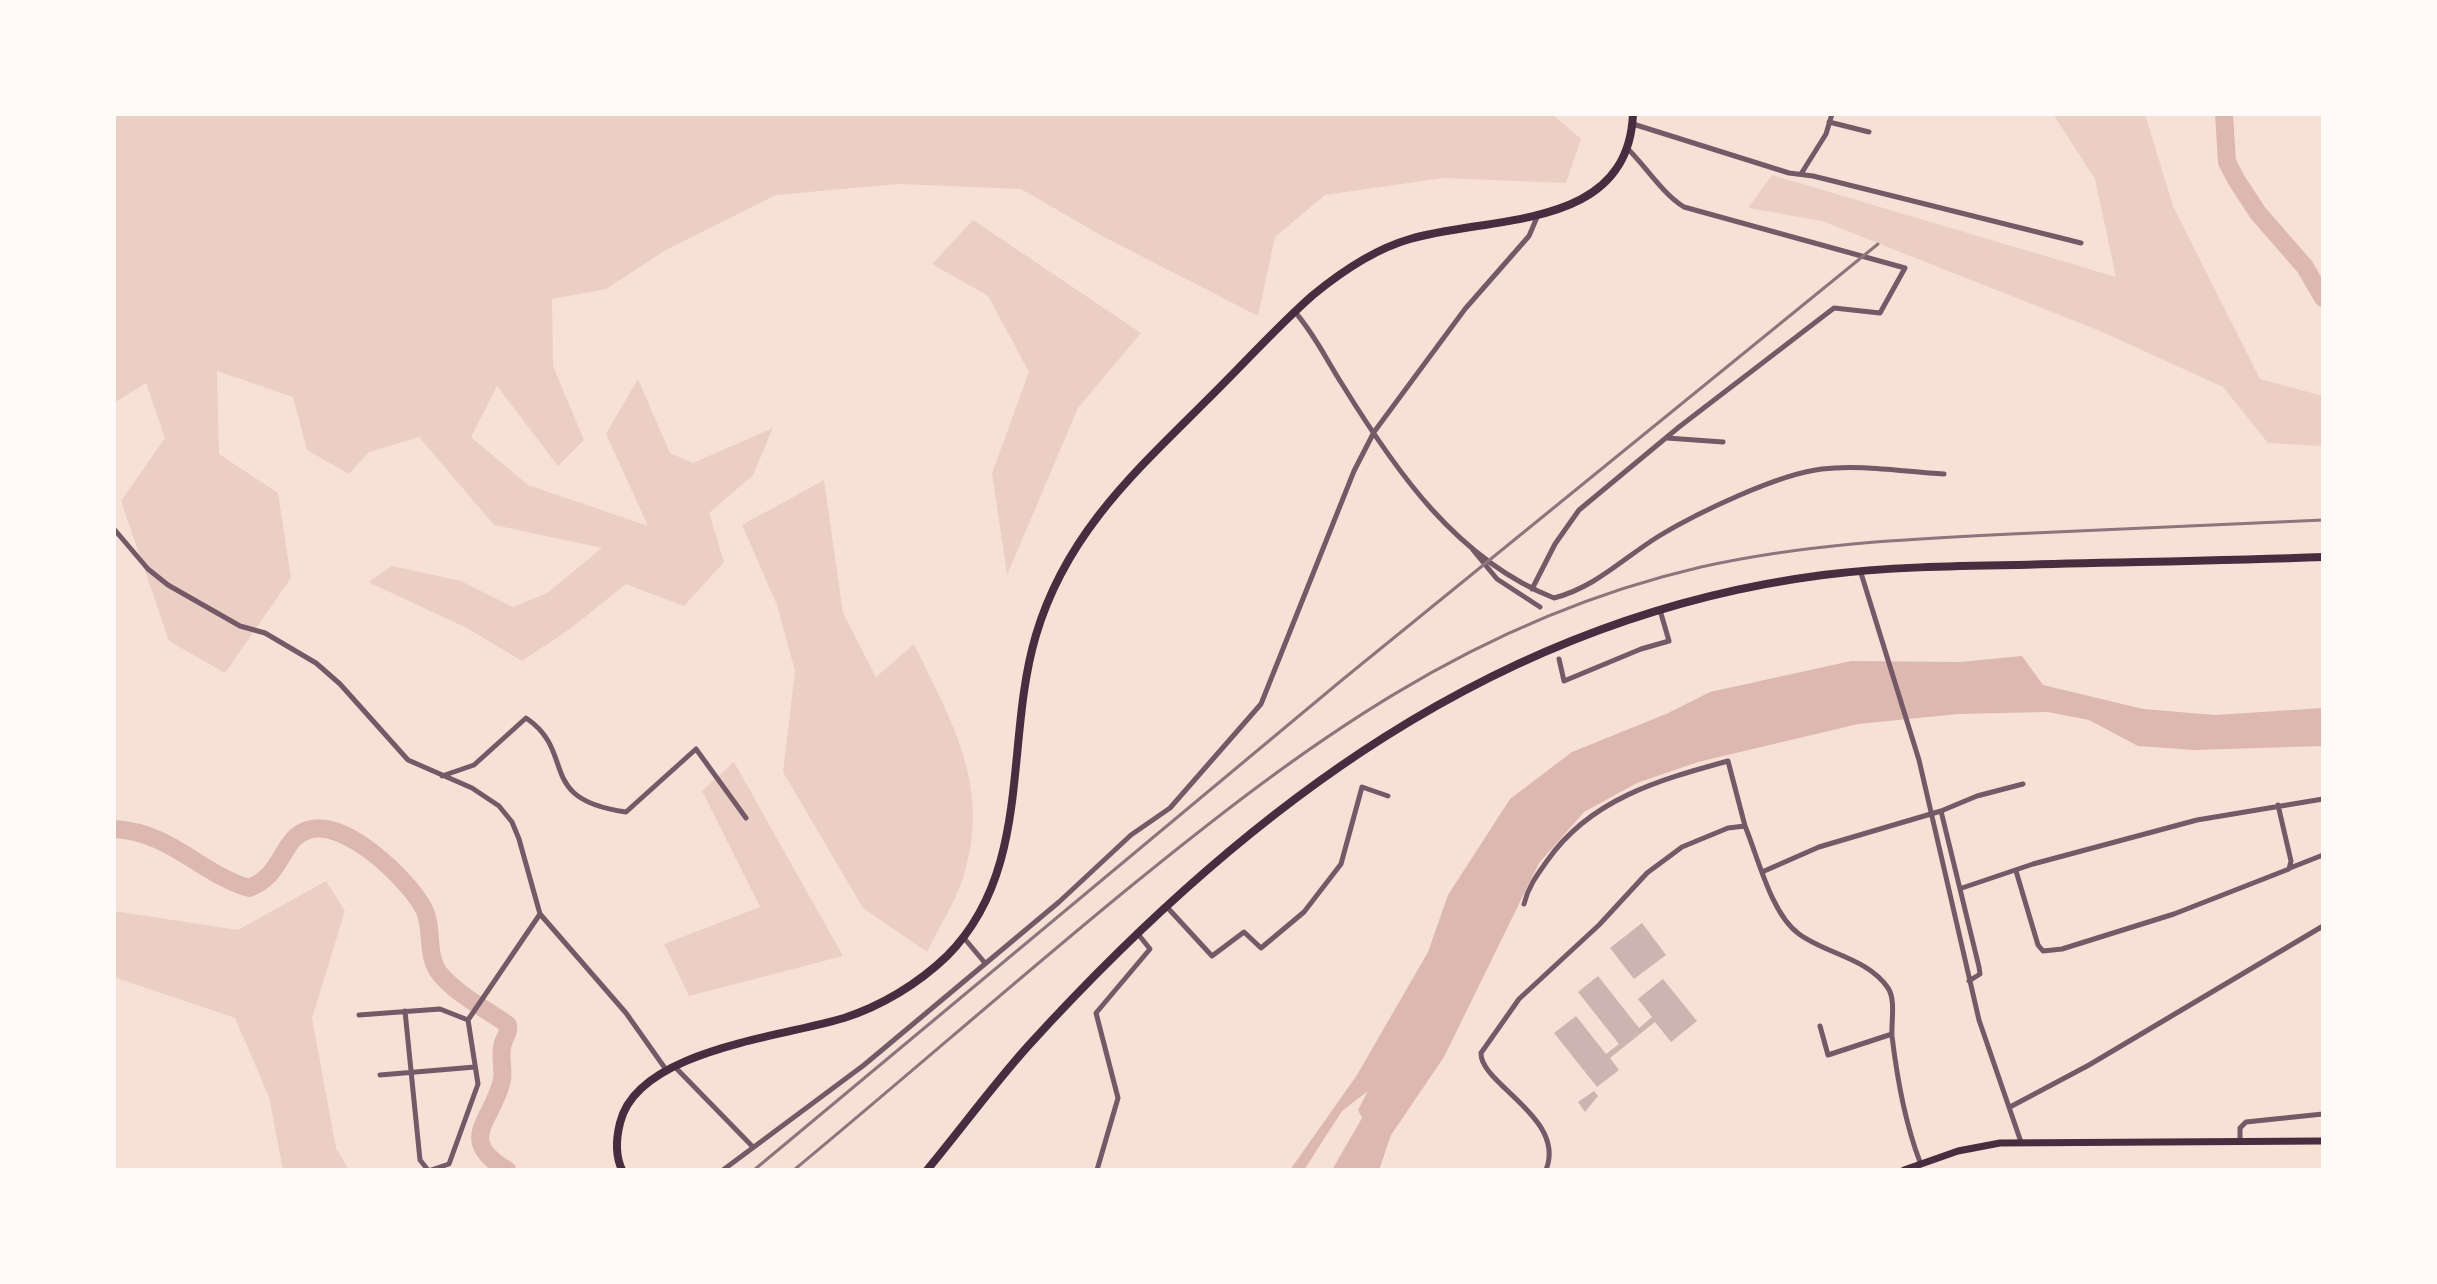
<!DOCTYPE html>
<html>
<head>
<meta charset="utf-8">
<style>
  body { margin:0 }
  #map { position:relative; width:2437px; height:1284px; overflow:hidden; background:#f7e1d7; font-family:"Alegreya Sans",sans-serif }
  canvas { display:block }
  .frame { position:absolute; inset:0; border:116px solid #fffaf5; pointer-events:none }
</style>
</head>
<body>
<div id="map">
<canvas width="2437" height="1284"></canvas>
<div class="frame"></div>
</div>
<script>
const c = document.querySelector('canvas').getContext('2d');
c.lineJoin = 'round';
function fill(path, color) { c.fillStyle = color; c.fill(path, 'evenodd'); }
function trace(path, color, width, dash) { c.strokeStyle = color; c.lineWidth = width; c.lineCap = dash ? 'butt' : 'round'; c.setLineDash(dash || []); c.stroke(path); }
const green = new Path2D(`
  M114 114H1552L1581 139 1566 183 1443 178 1325 195 1275 237 1258 316 1104 237 1021 189 898 184 776 195 666 250 606 289 552 299 553 366 584 440 558 466 497 386 471 437 528 485 648 526 606 434 638 379 670 453 693 463 773 428 753 475 709 513 724 562 684 606 626 584 570 629 522 661 467 628 368 582 392 566 461 581 513 607 547 593 602 548 494 525 419 437 369 452 349 474 307 450 293 397 217 371 219 454 278 493 291 578 225 673 169 641 121 501 165 438 146 383 114 403Z
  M2053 114H2145L2173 206 2260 379 2323 396V446L2268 443 2223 387 2100 331 1822 221 1748 208 1772 175 2116 277 2095 179Z
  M973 220 1141 333 1078 408 1007 575 992 473 1029 372 988 296 932 264Z
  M824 480 843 613 876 677 914 644C952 723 991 785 964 875 956 901 939 927 927 952L863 908 783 772 795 671 777 605 742 525Z
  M734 762 843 956 689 996 664 944 760 907 702 791Z
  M326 881 345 911 312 1018 336 1148 349 1170H283L269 1097 235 1018 114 977V911L238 930Z`);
const water = new Path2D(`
  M2022 656 2043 685 2143 709 2215 715 2323 708V746L2194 750 2138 746 2089 720 2048 712 1958 714 1858 724 1698 762 1637 783 1584 812 1539 863 1444 1057 1391 1135 1379 1170H1332L1362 1118 1358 1110 1368 1091 1342 1111 1304 1170H1290L1357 1075 1428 952 1448 895 1510 799 1572 752 1666 714 1710 692 1851 661 1960 662Z`);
const river = new Path2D(`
  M2224 114 2227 162 2237 181 2258 213 2305 267 2323 298
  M114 829C171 832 199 873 249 888 284 875 281 838 308 830 345 818 408 879 424 909 434 929 425 955 440 974 460 997 485 1008 508 1025 509 1034 506 1035 503 1043 499 1054 504 1068 502 1080 493 1121 455 1139 507 1170`);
const building = new Path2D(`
  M1642 923 1666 955 1634 979 1610 948Z
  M1598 976 1639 1028 1652 1017 1638 999 1663 979 1697 1021 1671 1042 1655 1022 1610 1058 1619 1070 1597 1087 1554 1033 1576 1016 1606 1054 1619 1044 1578 992Z
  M1594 1091 1598 1096 1585 1112 1578 1102Z`);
const minor = new Path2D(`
  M1829 122 1869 132
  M1633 124 1789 173 1813 176 2081 243
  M1801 174 1826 134 1832 114
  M1295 312C1315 335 1326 359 1342 384 1395 470 1457 560 1554 598 1596 587 1622 559 1659 536 1697 513 1778 474 1822 469 1860 464 1905 472 1944 474
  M1667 438 1723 442
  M114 529 148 569 168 585 240 626 265 633 316 663 340 684 408 760 472 788 499 806 512 822 519 839 540 914 626 1013 667 1071
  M1473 550 1497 579 1540 607
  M1861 573 1919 760 1979 1020 2021 1142
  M1532 589 1555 544 1579 510 1679 427 1834 308 1880 313 1905 268 1684 207C1662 193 1647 168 1628 149
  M1559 659 1564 681 1641 649 1669 641 1660 610
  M442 776 474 765 526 718C578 753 534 799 626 812L696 749 746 818
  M1941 811 1977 796 2023 784
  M2290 868 2323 855
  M2016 871 2038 945 2043 951 2062 949 2174 914 2289 869 2291 861 2278 805
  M1762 872 1819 847 1941 811 1979 967 1980 974 1969 981
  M1962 888 2033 864 2197 820 2323 799
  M1524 904C1528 887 1537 875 1547 861 1590 799 1659 780 1728 761L1745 826
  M1166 906 1212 956 1244 932 1261 948 1304 912 1341 864 1362 787 1388 796
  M964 938 985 963
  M405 1011 420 1160 428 1170
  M359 1015 440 1009 468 1020
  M1820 1026 1828 1055 1892 1034
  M675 1067 752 1146
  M380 1075 475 1067
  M2010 1107 2089 1065 2323 926
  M2240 1141V1128L2246 1122 2323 1114
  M431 1170 449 1164 478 1084 468 1020 540 914
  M723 1170 864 1065 1059 902 1131 835 1170 808 1261 704 1354 471 1374 432 1465 309 1529 236 1538 215
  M1097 1170 1118 1098 1096 1013 1150 949 1138 934
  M1546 1170C1567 1118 1480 1084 1481 1053L1519 999 1599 925 1647 873 1682 847 1728 828 1745 826C1758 857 1771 914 1799 934 1826 954 1868 958 1888 988 1896 1000 1891 1022 1892 1036 1897 1078 1905 1123 1920 1162`);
const secondary = new Path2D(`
  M1904 1170 1958 1151 2000 1143 2323 1141`);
const primary = new Path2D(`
  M622 1170C615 1155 616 1139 620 1123 637 1050 782 1037 844 1018 881 1006 918 984 947 956 1033 870 1004 742 1036 635 1068 527 1144 464 1221 386 1251 356 1281 323 1313 295 1341 272 1375 249 1410 239 1493 215 1628 231 1633 114`);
const trunk = new Path2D(`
  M927 1170C961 1129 993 1085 1029 1045 1245 808 1497 617 1823 575 1887 567 1952 566 2017 565 2119 562 2221 561 2323 557`);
const rail = new Path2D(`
  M754 1170 1342 680 1878 244
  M794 1170C905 1078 1014 982 1125 891 1304 745 1472 620 1701 567 1804 544 1907 539 2011 534 2115 530 2219 525 2323 520`);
fill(green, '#ebcfc5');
fill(water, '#dcb8b0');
trace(river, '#dcb8b0', 18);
fill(building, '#ccb4b1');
trace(minor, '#755966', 5);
trace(secondary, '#4a2c40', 7);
trace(primary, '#4a2c40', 8);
trace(trunk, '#4a2c40', 8);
trace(rail, '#8f747c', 3);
</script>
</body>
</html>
